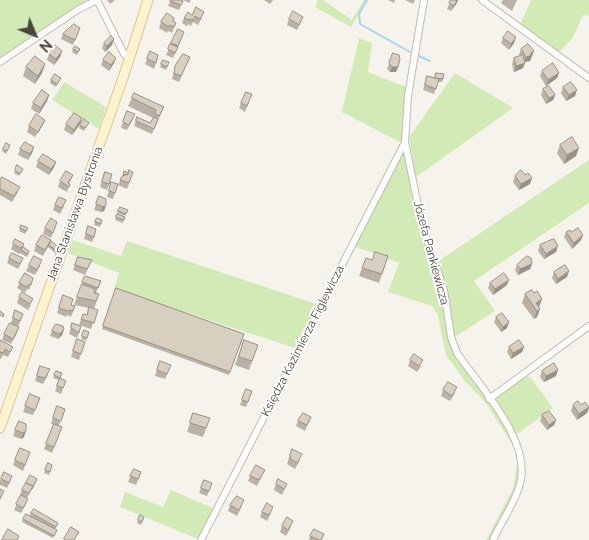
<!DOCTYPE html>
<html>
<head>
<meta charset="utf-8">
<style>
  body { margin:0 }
  #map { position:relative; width:589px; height:540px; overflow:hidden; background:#f6f3ec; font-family:Raleway,sans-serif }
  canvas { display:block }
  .north { position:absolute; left:10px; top:10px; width:50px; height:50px; -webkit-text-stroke:4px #fff; paint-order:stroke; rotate:135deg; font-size:14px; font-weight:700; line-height:20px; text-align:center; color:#4b4439 }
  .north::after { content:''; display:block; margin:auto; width:18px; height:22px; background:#4b4439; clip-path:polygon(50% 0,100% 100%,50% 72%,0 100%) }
</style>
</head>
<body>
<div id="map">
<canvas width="589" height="540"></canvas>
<div class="north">N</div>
</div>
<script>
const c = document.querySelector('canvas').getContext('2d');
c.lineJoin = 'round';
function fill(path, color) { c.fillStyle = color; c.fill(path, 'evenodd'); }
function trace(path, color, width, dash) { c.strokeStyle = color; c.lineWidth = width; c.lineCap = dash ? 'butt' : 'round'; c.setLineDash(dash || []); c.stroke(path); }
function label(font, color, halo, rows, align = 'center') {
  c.font = font + ' Raleway,sans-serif'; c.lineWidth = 4; c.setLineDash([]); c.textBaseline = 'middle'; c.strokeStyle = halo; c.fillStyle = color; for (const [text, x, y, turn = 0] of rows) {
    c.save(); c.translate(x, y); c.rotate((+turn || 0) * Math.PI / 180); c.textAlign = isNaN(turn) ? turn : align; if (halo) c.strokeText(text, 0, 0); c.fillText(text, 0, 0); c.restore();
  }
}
const green = new Path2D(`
  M0 0H87L0 57Z
  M316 0H323L352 20 364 0H368L351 27 315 7 318 1Z
  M531 0H589V16L583 15 572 39 559 52 520 25Z
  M359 38 372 43 368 72 406 87 402 143 342 112Z
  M455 73 513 108 416 177 409 137Z
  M64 82 106 107 99 129 52 100Z
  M404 148 441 291 453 351 514 438 521 460 516 490 492 540H486L513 489 518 459 514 447 486 403 464 380 446 355 438 315 432 306 388 292 399 263 354 246Z
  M589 160V203L474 281 495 311 453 338 437 262Z
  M73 240 121 256 127 241 319 305 295 348 114 289 119 273 68 253Z
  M525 375 531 378 553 408 517 434 491 399Z
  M171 490 215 509 198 539 120 507 125 492 163 507Z`);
const stream = new Path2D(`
  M367 0 359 14 360 24 410 52
  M419 56 430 61`);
const street = new Path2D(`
  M97 0 124 54 130 57
  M424 0 408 96 405 142 422 225 444 290 451 337 457 353C481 388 532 441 520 484 515 503 501 522 493 540
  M482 0 589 78
  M0 62 79 9 97 0
  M489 399 589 326
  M201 540 405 142`);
const secondary = new Path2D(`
  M0 428 124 75 148 0`);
const wall = new Path2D(`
  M107 0H115L110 4Z
  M171 0 183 1 179 10 168 6Z
  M183 0H191L189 3Z
  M264 0H273L270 4Z
  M388 0H395L394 3Z
  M405 0H415L413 4Z
  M451 0H458L451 11 447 9Z
  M503 0H517L512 11 501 3Z
  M192 15 202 18 198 25 193 22 191 26 188 24 187 26 182 23 184 18Z
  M303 17 297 30 287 25 289 19Z
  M174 18 173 21 176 23 172 33 168 31 167 33 159 28 161 22Z
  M80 28 73 45 61 39 63 34Z
  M178 29 182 38 173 58 166 55Z
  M503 38 514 43 509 50 501 43Z
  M104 43 112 45 105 52 102 48Z
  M73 49H80L77 55 72 52Z
  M521 49 534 51 530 61 525 62 523 68 514 72 512 64 514 58 520 57 519 55Z
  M62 51 60 57 54 65 47 60 49 54Z
  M393 53 396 72H390L387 69Z
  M190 57 179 82 172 79 175 66Z
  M147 59 156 63 154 69 145 64Z
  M103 60 114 63 109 71 101 65Z
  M163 60 169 62 166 70 160 67Z
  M26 67 42 73 35 84 23 76Z
  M542 71 559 73 557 78 546 86 540 76Z
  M436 73 443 79 442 82H438L434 94 423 90 427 76 435 78Z
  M61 78 56 87 50 83 51 80Z
  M563 87 575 96 566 101 561 93Z
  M543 89 555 95 553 100 546 104 541 95Z
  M252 94 245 112 239 108 241 103Z
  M49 95 47 101 39 114 31 109 33 103Z
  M132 98 164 107 152 134 134 126 137 117 150 123 153 118 128 106Z
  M127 111 133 119 127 130 121 128Z
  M45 120 43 125 35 137 27 132 29 126Z
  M89 123 84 131 79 128 80 125Z
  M66 124H80L72 135 64 130Z
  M10 145 6 154 2 151 3 149Z
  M560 145 576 156 564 164 557 153Z
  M34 147 32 153 28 160 18 155 20 149Z
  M38 161 56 162 54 167 49 175 36 167Z
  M23 169 19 176 14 173 15 170Z
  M124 171 128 173 133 172 127 189 118 185 122 176 123 175Z
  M105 172 109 184 107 190 100 187Z
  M73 175 69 183 70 184 67 192 58 187 60 181Z
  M525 175 530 184 519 190 513 182 515 176Z
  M0 181 18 192 12 202 0 195Z
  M111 182 118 184 113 199 107 197Z
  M99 196 106 205 104 211 101 212 94 210Z
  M55 205 64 206 60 214 53 210Z
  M120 207 128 210 125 216 117 213Z
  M117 214 125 217 123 223 115 220Z
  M97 218 102 220 100 227 94 225Z
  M57 222 51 238 43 234 45 228Z
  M21 225 28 228 25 234 19 231Z
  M88 226 94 237 92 242 84 239Z
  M566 232H571L583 235 581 240 572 249 564 237Z
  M51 241 58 247 56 254 48 247 43 256 34 251 36 245Z
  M13 244H24L23 247 28 254 27 257 20 253 19 254 11 249Z
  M540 245 556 252 544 259 538 251Z
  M388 256 379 283 359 276 366 258 372 260Z
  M78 257 92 260 85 275 73 270Z
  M9 258 21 264 18 269 7 263Z
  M532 264 530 269 518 275 515 270 517 265Z
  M29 265 40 266 35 275 26 271Z
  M554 272 567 277 556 284 552 278Z
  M25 273 31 285 29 290 27 289 25 293 17 288Z
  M85 276 101 281 96 293 99 294 94 309 98 310 91 329 79 325 83 314 87 315 89 308 74 305Z
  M490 283 507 285 493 295 488 288Z
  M116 288 244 334 229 375 102 329Z
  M525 294 539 307 537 317 534 319 522 303Z
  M63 295 71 305 75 306 71 317 67 315 66 317 57 313Z
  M19 297 31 305 28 310 17 303Z
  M15 310 23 314 18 327H19L17 333 11 344 2 340 4 334 11 323Z
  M496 317 507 328 501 332 494 322Z
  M72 323 79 333 77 338 69 334Z
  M64 329 62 335 58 339 50 336 52 331Z
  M84 330 89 332 86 341 81 339Z
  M77 339 85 342 79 360 71 357Z
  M0 340 13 347 8 357 3 355 1 359 0 358Z
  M244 340 258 345 249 370 235 365Z
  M509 347H524L522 352 511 359 507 352Z
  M410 360 421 366 417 372 408 366Z
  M160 361 171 365 165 379 155 376Z
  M40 366 48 375 43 384 35 381Z
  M56 371 62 373 59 380 53 378Z
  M542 371 556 376 544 382 540 377Z
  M60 378 66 381 61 394 55 391Z
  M246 389 252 391 246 407 240 405Z
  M443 390 455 393 450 401 441 396Z
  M30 394 40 398 33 415 23 412Z
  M573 405H581L589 407V408L587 413 577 420 571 411Z
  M57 406 65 409 59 425 62 427 52 453 44 449 54 425 51 424Z
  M193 413 210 418 203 437 187 432Z
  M542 415 556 420 554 425 547 430 540 421Z
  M311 417 305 431 296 426 298 421Z
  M26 424 24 437 21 439 13 436 15 430Z
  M20 448 30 452 23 471 13 465Z
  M292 449 300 460 295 469 287 464Z
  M48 463 52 465 49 475 44 473Z
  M134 469 141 472 136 485 128 482Z
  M4 472 10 482 7 488 0 485V481Z
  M250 476H262L257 486 248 481Z
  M204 480 212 483 207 496 199 493Z
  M36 482 27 498 26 504 21 513 14 510 21 496 20 495 22 490Z
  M276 484H287L282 495 274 490Z
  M230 505 242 506 237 516 228 511Z
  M262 512 271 513 267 521 260 517Z
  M31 513 58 523 55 529 57 530 53 538 22 522 23 519 30 516Z
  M140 515 144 517 141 525 137 523Z
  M282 526 291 527 286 536 280 532Z
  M324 534 321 540H309L310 536Z`);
const shadedWall = new Path2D(`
  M457 0H458L457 3 451 11Z
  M516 37 514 43 509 50 511 44Z
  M114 39 112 45 105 52 107 46Z
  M62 51 60 57 54 65 56 59Z
  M534 51 530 61 524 62 526 57Z
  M116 58 114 63 109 71 111 65Z
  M525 63 523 68 514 72 516 66Z
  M45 64 42 73 35 84 38 76Z
  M392 67H398L396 72H390Z
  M559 73 557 78 546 86 548 80Z
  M577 90 575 96 566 101 569 95Z
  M49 95 47 101 39 114 41 108Z
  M555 95 553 100 546 104 549 98Z
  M82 118 80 124 72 135 74 130Z
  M34 147 32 153 28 160 30 154Z
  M579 148 576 156 564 164 567 155Z
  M56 162 54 167 49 175 51 169Z
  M532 178 530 184 519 190 521 184Z
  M106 205 104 211 101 212 103 207Z
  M583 235 581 240 572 249 574 243Z
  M558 246 556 252 544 259 546 254Z
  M532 264 530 269 518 275 520 269Z
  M569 271 567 277 556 284 558 279Z
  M509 280 507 285 493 295 495 289Z
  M542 299 539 307 536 303Z
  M540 309 537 317 534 319 537 311Z
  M509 322 507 328 501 332 503 327Z
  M64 329 62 335 58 339 60 334Z
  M524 347 522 352 511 359 513 353Z
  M558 370 556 376 544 382 546 376Z
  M589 407 587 413 577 420 579 414Z
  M556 420 554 425 547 430 549 425Z
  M26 431 24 437 21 439 23 433Z`);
const building = new Path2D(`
  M171 0H181L183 1 181 5 170 1Z
  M451 0H457L454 6 449 3Z
  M196 7 204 12 200 19 195 16 193 20 190 19 189 20 184 18 188 12 192 15Z
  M293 11 303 17 299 25 289 19Z
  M167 13 174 18 173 21 176 23 174 27 170 25 169 27 161 22Z
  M74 24 80 28 75 40 63 34Z
  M178 29 184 32 178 46 171 43Z
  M508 31 516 37 511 44 503 38Z
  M111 36 114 39 107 46 104 43Z
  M170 44 178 47 175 53 168 49Z
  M528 44 534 51 530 54 532 55 526 57 521 49Z
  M55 45 62 51 56 59 49 54Z
  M75 46 80 49 78 52 73 49Z
  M150 51 158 55 156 63 147 59Z
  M109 52 116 58 111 65 103 60Z
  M393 53 399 55 400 59 398 67H392L389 63Z
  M183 54 190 57 181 76 174 73 175 66Z
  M523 55 525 63 516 66 514 58Z
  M35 56 45 64 38 76 26 67Z
  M163 60 169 62 167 67 161 64Z
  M553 63 559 73 548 80 542 71Z
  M436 73 444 74 443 79 435 78Z
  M55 74 61 78 57 84 51 80Z
  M427 76 439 79 436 89 425 85Z
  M571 82 577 90 569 95 563 87Z
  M549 86 555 95 549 98 543 89Z
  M42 90 49 95 41 108 33 103Z
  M246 92 252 94 247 106 241 103Z
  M134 93 164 107 159 116 155 114 156 110 132 98Z
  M127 111 135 114 129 125 123 122Z
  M74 113 82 118 74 130 66 124Z
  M36 114 45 120 38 132 29 126Z
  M137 117 150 123 154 117 158 119 154 129 136 121Z
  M84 119 89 123 85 128 80 125Z
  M572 137 579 148 567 155 560 145Z
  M25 142 34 147 30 154 20 149Z
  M6 143 10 145 7 151 3 149Z
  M43 154 56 162 51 169 38 161Z
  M17 165 23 169 20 174 15 170Z
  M129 170 133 172 129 183 120 180 122 176 128 174Z
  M521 170 525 175 528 173 532 178 521 184 515 176Z
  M66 171 73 175 68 183 70 184 69 187 60 181Z
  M124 171 128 173V174L124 175Z
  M105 172 112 174 109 184 102 182Z
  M2 177 20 187 14 196 0 189V181Z
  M111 182 118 184 115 193 109 191Z
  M99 196 106 199V205L103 207 96 204Z
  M59 197 66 200 62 208 55 205Z
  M120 207 128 210 126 214 118 211Z
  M117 214 125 217 124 220 116 217Z
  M51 218 57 222 53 233 45 228Z
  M97 218 102 220 101 224 95 222Z
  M21 225 28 228 26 231 20 228Z
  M88 226 96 229 94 237 86 234Z
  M578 228 583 235 574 243 566 232 570 230 571 232Z
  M42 235 51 240 45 250 36 245Z
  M15 239 24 244 21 248 13 244Z
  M554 239 558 246 546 254 540 245Z
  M51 241 58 247 57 251 49 245Z
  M23 247 29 251 28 254 21 250Z
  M375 252 388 256 382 274 362 268 366 258 372 260Z
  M12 253 23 258 20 264 9 258Z
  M34 256 42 260 37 270 29 265Z
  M527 256 531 258 532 264 520 269 517 265Z
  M78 257 92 260 87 269 75 265Z
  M565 265 569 271 558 279 554 272Z
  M25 273 33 278 31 285 29 284 27 287 19 283Z
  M504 273 509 280 495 289 490 283Z
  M85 276 101 281 98 288 82 282Z
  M82 284 95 289 94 293 99 294 96 301 77 297Z
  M116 288 244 334 230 372 103 326Z
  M532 290 534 293 537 291 542 299 536 303 540 309 537 311 525 294Z
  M22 292 33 299 30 304 19 297Z
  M63 295 73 299 71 305 75 306 73 311 69 310 68 311 59 308Z
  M89 307 98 310 94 323 81 319 83 314 87 315Z
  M15 310 23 314 20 321 13 318Z
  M0 311 4 314 3 317 0 315Z
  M502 313 509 322 503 327 496 317Z
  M10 323 19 327 13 339 4 334Z
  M72 323 81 326 79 333 71 328Z
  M56 324 63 326 64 329 60 334 52 331Z
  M84 330 89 332 87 338 82 336Z
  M77 339 85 342 81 354 73 351Z
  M0 340 13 347 10 352 5 349 3 353 0 352Z
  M244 340 258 345 252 361 239 357Z
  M519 340 524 347 513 353 509 347Z
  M414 354 423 360 419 366 410 360Z
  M160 361 171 365 167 374 157 370Z
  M554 363 558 370 546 376 542 371Z
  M40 366 50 369 45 378 37 376Z
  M56 371 62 373 60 378 54 375Z
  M60 378 66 381 63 388 57 386Z
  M448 382 457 387 452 396 443 390Z
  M246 389 252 391 248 402 242 400Z
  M30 394 40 398 35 410 25 406Z
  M578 401 581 405 585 402 589 407 579 414 573 405Z
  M57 406 65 409 61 421 53 418Z
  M549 411 556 420 549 425 542 415Z
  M193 413 210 418 206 428 190 423Z
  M303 413 311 417 307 425 298 421Z
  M19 421 26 424V431L23 433 15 430Z
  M54 424 62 427 54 447 46 444Z
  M20 448 30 452 25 465 15 460Z
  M292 449 302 454 297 463 289 458 291 457 290 456Z
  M48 463 52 465 50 472 45 470Z
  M256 465 265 470 259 480 250 476Z
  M134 469 141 472 138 479 130 476Z
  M4 472 12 476 9 483 1 479Z
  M30 475 37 479 32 489 33 486 26 483Z
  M278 479 287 484 284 489 276 484Z
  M204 480 212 483 209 491 201 488Z
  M26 483 33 486 29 493 22 490Z
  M0 489 4 491 0 499Z
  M21 495 28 499 23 508 16 504Z
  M237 496 244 500 239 510 230 505Z
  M267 503 273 507 269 515 262 512Z
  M34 509 58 523 56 527 31 513Z
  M26 514 57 530 54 536 23 519Z
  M140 515 144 517 142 522 138 520Z
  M287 517 293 521 288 530 282 526Z
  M71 527 79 532 74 540H66L64 539Z
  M8 529 19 536 17 540H2Z
  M314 529 324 534 321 540H319L310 536Z`);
const streetNames = [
  ["Jana Stanisława Bystronia",75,214,-70],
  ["Józefa Pankiewicza",431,253,75],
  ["Księdza Kazimierza Figlewicza",303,341,-63]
];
fill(green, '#d2eab5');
trace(stream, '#a9d4f2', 2);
trace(street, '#c2bbae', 8);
trace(secondary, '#d6c79b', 11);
trace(street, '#fff', 6);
trace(secondary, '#fff3cd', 9);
fill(wall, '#bab2a6');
fill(shadedWall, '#979187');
fill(building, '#d8cfc1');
trace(building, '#979187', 1);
label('12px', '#4b4439', '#fff', streetNames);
</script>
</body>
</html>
